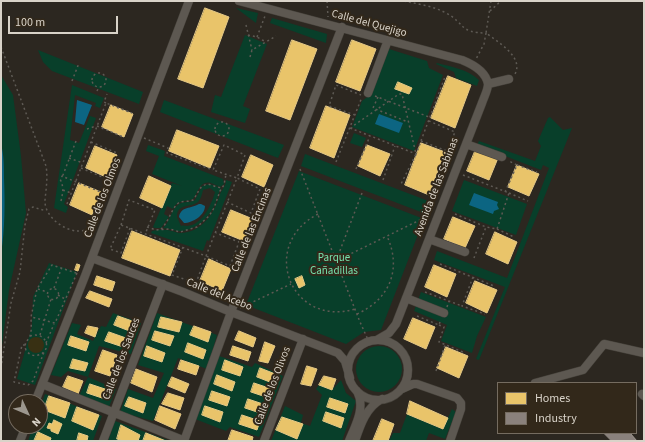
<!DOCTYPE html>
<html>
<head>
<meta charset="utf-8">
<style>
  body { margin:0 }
  #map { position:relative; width:645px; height:442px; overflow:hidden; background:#2c2720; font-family:"Source Sans 3",sans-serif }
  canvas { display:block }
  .frame { position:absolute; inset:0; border:2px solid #d9d3c9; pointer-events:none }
  .legend { position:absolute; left:497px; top:382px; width:140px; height:52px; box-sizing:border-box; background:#32281a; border:1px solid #756c60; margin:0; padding:5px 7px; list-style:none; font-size:12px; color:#d9d3c9 }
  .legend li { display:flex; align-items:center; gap:8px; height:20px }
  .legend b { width:20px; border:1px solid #756c60 }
  .north { position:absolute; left:8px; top:394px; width:40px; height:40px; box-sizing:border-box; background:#32281a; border:1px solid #756c60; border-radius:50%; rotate:134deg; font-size:11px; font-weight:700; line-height:16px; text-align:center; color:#d9d3c9 }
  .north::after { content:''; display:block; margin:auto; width:14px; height:18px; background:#9c978e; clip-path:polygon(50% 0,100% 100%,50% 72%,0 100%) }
  .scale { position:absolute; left:8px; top:16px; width:110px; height:18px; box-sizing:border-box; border:2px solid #d9d3c9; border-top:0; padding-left:5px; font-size:12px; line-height:14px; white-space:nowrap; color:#d9d3c9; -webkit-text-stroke:3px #32281a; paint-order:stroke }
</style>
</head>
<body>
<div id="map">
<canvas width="645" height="442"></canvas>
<div class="frame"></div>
<ul class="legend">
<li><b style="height:11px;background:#e9c46a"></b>Homes</li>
<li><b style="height:11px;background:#8a817c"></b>Industry</li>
</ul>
<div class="north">N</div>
<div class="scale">100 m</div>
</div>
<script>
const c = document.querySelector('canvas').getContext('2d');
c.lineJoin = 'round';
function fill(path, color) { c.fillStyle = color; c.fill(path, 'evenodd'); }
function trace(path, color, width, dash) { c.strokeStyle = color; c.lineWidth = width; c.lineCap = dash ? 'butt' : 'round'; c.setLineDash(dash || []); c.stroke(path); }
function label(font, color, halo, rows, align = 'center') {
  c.font = font + ' "Source Sans 3",sans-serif'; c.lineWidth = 4; c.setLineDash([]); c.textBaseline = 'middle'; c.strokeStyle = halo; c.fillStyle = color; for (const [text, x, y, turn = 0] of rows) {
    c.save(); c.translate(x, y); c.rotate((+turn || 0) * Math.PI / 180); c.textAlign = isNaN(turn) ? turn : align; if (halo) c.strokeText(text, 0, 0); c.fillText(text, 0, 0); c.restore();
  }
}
const green = new Path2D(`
  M236 8 258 13 256 23Z
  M272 18 327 34 326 43 270 23Z
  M245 35 267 44 243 106 250 109 245 123 211 112 215 95 221 97Z
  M389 49 427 61 429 68 443 75 414 151 352 127 362 101 370 95Z
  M38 50 143 92 139 104 52 71 43 62Z
  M437 63C452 67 467 69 479 80L477 86 456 78 454 72 436 64Z
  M1 75 13 95 21 156 26 213 9 290 1 353Z
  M72 85 104 98 100 108 95 106 96 103 75 95 70 140 79 143 90 116 96 118 64 204 68 207 66 213 54 208Z
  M164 100 284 145 278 158 160 112Z
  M550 117 563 130 572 128 479 360 476 359 505 287 434 260 437 251 507 278 549 168 543 165 541 170 477 145 479 141 535 161 541 146 538 141 548 118Z
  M354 133 366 138 362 147 350 143Z
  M148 145 165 151 164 156 223 179 224 184 220 187C217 186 214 184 211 183 200 180 198 193 193 199 185 202 177 200 173 209L167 206 164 214 169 217 161 228H155L153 227 172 183 182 186 152 174 159 156 146 151Z
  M305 154 431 202 426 214 301 166Z
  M299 171 424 219 381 330 364 332 346 344 246 305Z
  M226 180 232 182 209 241 207 240 203 251 151 233 152 231C158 230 165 229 171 231 174 231 177 233 180 233 202 233 215 212 220 194 222 189 226 186 226 180Z
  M464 180 527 204 516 235 452 211Z
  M210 184 221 188C218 193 218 199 215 204 210 217 197 229 182 231 176 232 170 228 163 228 170 222 171 209 179 204 184 201 190 203 195 200L202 186ZM210 188 215 192C212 203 203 225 187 226 185 226 183 225 181 226L177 217C177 203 190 208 198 202 201 199 202 194 203 190Z
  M49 263 77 272 35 385 17 379 32 326 33 297Z
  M421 292 486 317 477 336 472 353 441 341 447 325 414 311Z
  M113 313 141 323 131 354 99 346 88 377 116 389 109 407 79 396 88 377 68 371 61 377 51 375 72 323 81 325 77 334 93 341 101 326 106 327Z
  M157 313 217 335 207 369 178 358 153 421 120 412 128 389 153 398 164 373 138 365Z
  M356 369a23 23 0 1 1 46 0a23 23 0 1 1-46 0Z
  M219 356 252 367 255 363 283 376 259 437 230 427 226 431 195 419Z
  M341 380 346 393 356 401 342 441H271L285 406 303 415 301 423 310 426 322 395 316 389 319 385 332 390Z
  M45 394 102 416 93 441H28L33 426H40V408Z
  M452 409 456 412 445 439 429 433 426 441H389L393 433H400L407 414 443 429Z
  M115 421 170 441H108Z`);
const sand = new Path2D(`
  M28 345a8 8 0 1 1 16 0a8 8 0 1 1-16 0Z`);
const water = new Path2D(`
  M77 100 92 105 84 125 75 122Z
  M379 114 403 123 399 133 375 124Z
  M1 144C4 155 4 167 4 178 5 203 5 229 1 254Z
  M474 193 498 202 497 205 499 209 494 211 493 214 469 205Z
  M199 204H201L205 206C205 215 193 223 184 223L179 217C181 206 191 209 199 204Z`);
const homes = new Path2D(`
  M205 8 229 17 203 88 178 79Z
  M292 40 317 49 290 120 266 111Z
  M352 40 376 49 360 91 336 82Z
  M448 76 471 85 455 128 431 118Z
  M398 82 412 88 409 94 395 89Z
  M111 105 133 114 124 137 102 127Z
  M326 106 350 115 334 158 310 148Z
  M177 130 219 146 210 168 169 151Z
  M421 143 445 152 429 195 405 185Z
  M367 145 390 154 380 176 358 166Z
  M95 146 117 155 108 178 86 168Z
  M476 149 498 158 489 180 467 171Z
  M251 155 273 165 264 187 242 177Z
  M517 165 539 174 529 196 508 187Z
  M149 176 171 186 162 208 140 198Z
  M79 183 101 192 92 215 70 205Z
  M231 210 253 219 244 241 222 232Z
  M453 217 475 226 465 248 444 239Z
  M132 231 180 250 170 276 122 258Z
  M495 232 517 242 508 264 486 254Z
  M209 259 231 269 222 291 200 281Z
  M77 264 80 265 78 271 75 270Z
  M434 265 456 274 447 297 425 287Z
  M97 276 115 282 112 291 94 285Z
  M302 276 305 285 299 288 295 279Z
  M475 281 497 290 487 313 466 303Z
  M90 291 112 299 109 307 86 298Z
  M118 316 135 322 132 332 114 325Z
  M161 317 182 322 179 332 158 327Z
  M413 318 435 327 426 349 404 339Z
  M88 326 98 328 95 337 85 333Z
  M194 326 211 332 208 342 190 335Z
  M155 331 174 336 170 346 152 340Z
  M239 331 256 338 253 347 235 340Z
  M109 332 126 338 123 347 105 341Z
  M71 336 89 342 86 351 68 345Z
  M265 342 275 346 268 363 259 361Z
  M188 343 206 350 203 359 185 352Z
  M147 346 165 353 162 362 144 356Z
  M233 346 251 352 248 361 230 355Z
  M446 347 468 356 459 378 437 368Z
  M103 350 117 355 110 376 95 371Z
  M73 359 88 363 85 371 70 368Z
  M181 360 199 366 196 375 178 369Z
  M225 360 243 367 240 376 222 370Z
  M307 366 317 369 311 386 301 384Z
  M260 368 278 375 275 384 257 377Z
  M136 369 157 377 152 392 131 383Z
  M217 375 235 382 232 391 214 384Z
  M68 376 83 381 78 394 63 387Z
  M324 376 336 379 332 390 319 385Z
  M172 377 189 384 185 393 168 386Z
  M254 383 272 389 269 398 251 392Z
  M90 384 108 390 105 399 87 393Z
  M212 391 230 397 227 406 209 400Z
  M168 393 184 398 180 410 162 404Z
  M49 396 70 403 65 418 44 410Z
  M129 397 146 403 143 413 125 406Z
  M330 398 348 404 345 413 327 407Z
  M248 399 266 405 263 414 245 408Z
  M410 401 448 418 443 429 407 414Z
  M160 406 181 414 175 429 155 420Z
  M205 406 223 412 220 422 202 415Z
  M77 407 99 415 93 430 72 421Z
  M326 412 344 418 341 428 323 421Z
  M242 415 260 421 257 430 239 424Z
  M282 417 303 424 297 439 276 430Z
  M382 419 394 424 388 441H373Z
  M54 420 62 424 58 434 51 431V429L47 428 49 423 52 424Z
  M121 425 140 435 138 441H124L117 439Z
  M232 430 253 437 252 441H228Z
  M38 432 51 438 50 441H34Z
  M79 433 88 436 87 441H77Z
  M146 433 166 441H143Z`);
const industry = new Path2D(`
  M604 433H630L637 441H612Z`);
const path = new Path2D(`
  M327 1 328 17
  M404 1C418 4 433 6 446 13 465 23 459 33 486 33L484 44 476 59
  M491 1 486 33C498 42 524 57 515 74
  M490 11 501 1
  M246 25 252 50
  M248 35 257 37 266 42
  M257 37 265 16
  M1 47 46 166C48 177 46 190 45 200 44 215 61 229 76 231 81 231 88 230 94 229
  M250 57 252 50 276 36
  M92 80a7 7 0 1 1 14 0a7 7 0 1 1-14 0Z
  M72 81 79 63
  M97 91 99 87
  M375 96 429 117
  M378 97 373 108 408 122
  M106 103 104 102 107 94
  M355 115 329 106 336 85 361 95
  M215 129a7 7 0 1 1 14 0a7 7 0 1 1-14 0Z
  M97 126 123 137
  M350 128 416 154 445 77
  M87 129 93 127 96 128
  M351 129 353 126 399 94H402L416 154 400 186
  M144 138 168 148 167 153 213 170
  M76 141 63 175 64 177 103 193
  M421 141 447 151 455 132 429 121
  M91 142 117 153
  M69 158 83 163
  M336 162 362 97
  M517 165 537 172
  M81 168 107 179
  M300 169 360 322 369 342
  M356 169 370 136
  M463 175 509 193 497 229 486 227 474 258
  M383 180 395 146
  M63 190 71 193
  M505 192 517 165 509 161
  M362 193 336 261 426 217
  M509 193 528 201
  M61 201C63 192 64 187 60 179L63 175
  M67 204 106 103 132 113
  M318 214C258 245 291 328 355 309
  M455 214 486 227
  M121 225 129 200 155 210 146 232
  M147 227 156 230 170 229 180 232 197 227 209 216 214 208 220 191 224 185 226 174
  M130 228 121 253 110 249 121 225 206 256 237 178 213 170 224 145 245 155 237 178 260 189 251 213 227 202
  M161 229C169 222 172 206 180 202 184 201 189 202 193 200 199 193 198 186 208 184L217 187 222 188
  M497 229 514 237
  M183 247 172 275 196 283 206 256 230 266 239 242 216 233
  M440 264 494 286
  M77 273 55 323 31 317 37 289 52 265 79 274
  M473 277 462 306 485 314
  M54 288 62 267
  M47.5 294a5.5 5.5 0 1 1 11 0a5.5 5.5 0 1 1-11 0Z
  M38 289 47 292
  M425 292 462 306
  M58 295 65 299
  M447 307 449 301
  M240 308 291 284
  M357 314C390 299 402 269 387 236
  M417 316 439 325 441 319
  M439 325 444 327 439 342 465 353
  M40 335 51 299
  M30 336C36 334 43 335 46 342 50 354 32 361 26 350 23 343 28 341 30 336 32 331 31 322 31 317
  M46 343 54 324
  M25 345H22L14 382 28 385 33 381 44 352
  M1 368 11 303 20 272 25 225 29 209 33 207 46 211
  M436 371 445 345`);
const minor = new Path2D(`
  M239 1 462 60C472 64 486 72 488 84 488 90 484 97 482 103L396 324 389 333 377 340
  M488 84 509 79
  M368 93 388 40
  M466 144 502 157
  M429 239 465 252
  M92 258 183 292 231 312 338 353 345 361 350 378
  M406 298 444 313
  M348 370a30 30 0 1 1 60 0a30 30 0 1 1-60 0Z
  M535 383 583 370 604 344 644 353
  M42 384 185 441
  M402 389 413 384H417L457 398 461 403V409L450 441
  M642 394 644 396
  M35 402 85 276 189 1
  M20 441 26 426
  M103 441 163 284
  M184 441 231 312 342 27
  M264 441 303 339
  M349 441C355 426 366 408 357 391
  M355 441C360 426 366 407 382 399`);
const streetNames = [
  ["Calle del Quejigo",369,24,15],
  ["Avenida de las Sabinas",437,187,-69],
  ["Calle de los Olmos",103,198,-69],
  ["Calle de las Encinas",252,230,-68],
  ["Calle del Acebo",219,295,22],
  ["Calle de los Sauces",122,359,-69],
  ["Calle de los Olivos",273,386,-69]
];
const parkNames = [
  ["Parque",334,259],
  ["Cañadillas",334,272]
];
fill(green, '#083f2a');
fill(sand, '#383013');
fill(water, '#0c6582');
fill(homes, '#e9c46a');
trace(homes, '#e4c886', 1);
fill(industry, '#8a817c');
trace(industry, '#a29a93', 1);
trace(minor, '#47433c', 9);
trace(path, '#5e5a54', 1.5, [2, 3]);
trace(minor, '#5d5851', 8);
label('11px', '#d9d3c9', '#32281a', streetNames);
label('11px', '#77e2ae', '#32281a', parkNames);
</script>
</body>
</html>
